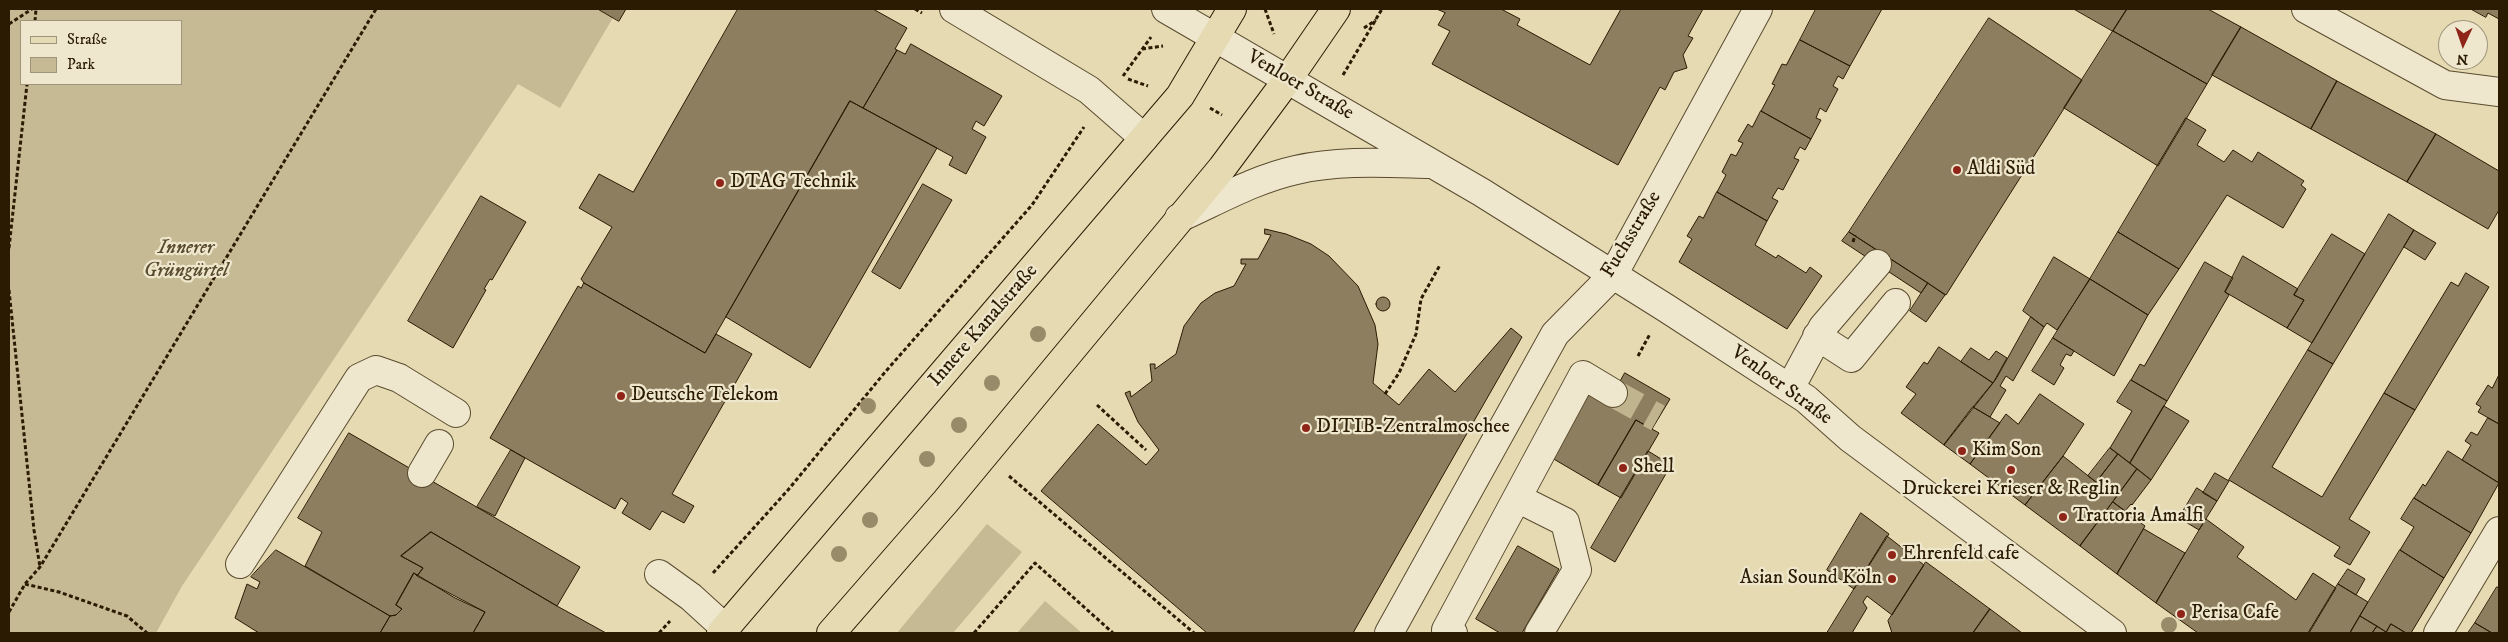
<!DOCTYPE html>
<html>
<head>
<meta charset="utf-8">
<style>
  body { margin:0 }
  #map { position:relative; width:2508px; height:642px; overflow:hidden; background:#e5dab2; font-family:"IM FELL DW Pica",serif }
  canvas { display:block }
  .frame { position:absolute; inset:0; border:10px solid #2b1b03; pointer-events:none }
  .legend { position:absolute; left:20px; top:20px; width:162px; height:65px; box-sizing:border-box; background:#eee7cd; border:1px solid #a0957c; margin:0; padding:6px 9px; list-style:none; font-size:15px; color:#2b1b03 }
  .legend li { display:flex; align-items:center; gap:10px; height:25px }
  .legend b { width:25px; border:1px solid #a0957c }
  .north { position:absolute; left:2438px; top:20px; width:50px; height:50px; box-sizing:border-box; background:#eee7cd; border:1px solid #a0957c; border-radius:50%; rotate:183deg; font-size:14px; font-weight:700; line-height:20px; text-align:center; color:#2b1b03 }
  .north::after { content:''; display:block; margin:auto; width:18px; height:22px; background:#8f2418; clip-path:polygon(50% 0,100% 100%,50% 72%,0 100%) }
</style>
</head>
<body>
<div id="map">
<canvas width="2508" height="642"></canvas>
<div class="frame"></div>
<ul class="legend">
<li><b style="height:6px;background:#e5dab2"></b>Straße</li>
<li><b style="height:14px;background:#c5ba94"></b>Park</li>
</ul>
<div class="north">N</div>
</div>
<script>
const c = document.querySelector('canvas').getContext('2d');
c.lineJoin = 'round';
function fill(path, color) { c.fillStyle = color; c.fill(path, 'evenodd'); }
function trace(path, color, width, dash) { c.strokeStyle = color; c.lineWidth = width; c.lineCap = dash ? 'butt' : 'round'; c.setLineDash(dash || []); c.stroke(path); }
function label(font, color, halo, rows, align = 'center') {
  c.font = font + ' "IM FELL DW Pica",serif'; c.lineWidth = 4.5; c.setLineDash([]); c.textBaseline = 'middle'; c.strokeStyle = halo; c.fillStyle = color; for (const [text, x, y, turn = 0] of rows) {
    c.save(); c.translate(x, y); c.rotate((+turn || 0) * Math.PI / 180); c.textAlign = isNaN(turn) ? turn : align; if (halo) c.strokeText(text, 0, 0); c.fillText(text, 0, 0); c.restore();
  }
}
const green = new Path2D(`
  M9 9H618L560 108 518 84 182 586 156 633H9ZM21 21H181V84H21Z
  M987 524 1022 552 953 633H897Z
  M1045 601 1082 633H1017Z`);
const building = new Path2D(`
  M598 9H626L619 21Z
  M738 9H873L907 28 895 49 897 50 863 108 850 101 705 353 584 283 581 279 612 227 579 208 599 174 633 192Z
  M1437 9H1501L1520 19 1517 25 1590 65 1621 9H1703L1688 36 1693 38 1683 55 1687 68 1674 72 1665 90 1660 87 1618 165 1432 64 1450 31 1438 25 1445 13Z
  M1816 9H1882L1850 66 1800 40Z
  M2074 9H2127L2113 31Z
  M2127 9H2208L2241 27 2207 84 2113 31Z
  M2471 9H2499V19L2488 13 2486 17Z
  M1989 18 2082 80 1946 295 1849 232Z
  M2241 27 2337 81 2311 129 2212 75Z
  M2113 31 2207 84 2158 166 2064 108Z
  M1800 40 1850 66 1843 79 1838 76 1833 86 1838 89 1826 112 1820 108 1816 118 1821 120 1811 139 1761 111 1775 85 1772 84 1782 64 1786 65Z
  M911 44 1002 96 984 126 976 121 972 129 986 137 966 174 949 165 953 157 863 108 897 50 905 54Z
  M2337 81 2436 134 2407 182 2311 129Z
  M850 101 937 148 810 368 726 317Z
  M1761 111 1811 139 1805 150 1800 147 1794 158 1799 160 1783 190 1778 188 1772 198 1778 201 1767 221 1717 192 1726 175 1722 172 1731 154 1736 156 1743 143 1738 141 1748 124 1752 127Z
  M2186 118 2206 130 2197 145 2224 162 2233 150 2252 162 2258 152 2304 181 2301 185 2306 189 2283 228 2227 195 2179 269 2118 232Z
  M2436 134 2499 171V210L2488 229 2407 182Z
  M923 184 952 200 900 289 872 272Z
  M1717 192 1767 221 1755 245 1776 258 1778 255 1806 273 1810 267 1822 276 1787 329 1679 262 1692 239 1687 236 1699 216 1703 218Z
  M481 196 526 222 492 280 490 279 484 289 486 290 453 348 408 321Z
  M2389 214 2414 230 2333 364 2308 350Z
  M1265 229 1286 234 1311 244 1329 256 1358 286 1375 325 1378 344 1373 383 1399 405 1429 369 1455 392 1511 328 1522 337 1353 633H1207L1041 491 1098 424 1146 465 1159 450 1138 422 1125 393 1130 391 1131 397 1152 381 1150 364H1155V369L1176 354 1184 326 1201 303 1215 293 1234 286 1246 264H1241V259H1258L1271 235 1265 234Z
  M2414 230 2436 243 2425 260 2404 247Z
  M1849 232 1928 283 1921 293 1842 241Z
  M2118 232 2179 269 2148 315 2090 279Z
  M2332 234 2365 254 2312 343 2287 328 2304 300 2294 295Z
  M2243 256 2298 289 2294 295 2304 300 2287 328 2225 292Z
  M2054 257 2090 279 2057 330 2047 323 2044 327 2023 311Z
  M2205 262 2233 278 2225 292 2229 295 2167 401 2131 380 2140 364 2144 366Z
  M2466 273 2489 287 2415 410 2384 393 2451 282 2458 286Z
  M2090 279 2148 315 2114 376 2053 338Z
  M584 283 705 353 716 334 752 354 672 494 694 506 684 523 662 511 650 530 622 513 628 503 621 498 615 509 490 438 578 286 581 288Z
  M1928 283 1945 295 1926 322 1910 311Z
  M1376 304a7 7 0 1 1 14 0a7 7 0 1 1-14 0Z
  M2031 317 2044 327 2013 381 2006 376 2000 386 2006 390 1990 417 1973 407 1996 379Z
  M2053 338 2074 351 2071 356 2066 354 2060 365 2064 368 2054 385 2032 371Z
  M1939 347 1993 383 1944 445 1901 413 1916 394 1906 387 1924 362 1927 364Z
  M1971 348 1989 360 1996 351 2007 358 1993 383 1961 362Z
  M2308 350 2333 364 2272 467 2322 497 2384 393 2415 410 2349 519 2370 532 2350 565 2334 556 2340 547 2229 480Z
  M1625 373 1670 399 1652 429 1636 420 1598 485 1552 458 1589 394 1607 404Z
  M2499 375V424L2478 412 2481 407 2476 404 2488 385 2492 388Z
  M2131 380 2167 401 2130 463 2110 448 2132 411 2117 402Z
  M2040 394 2084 424 2063 456 2025 505 1970 464 2006 414 2018 424Z
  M2164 406 2189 421 2151 480 2130 463Z
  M1973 407 2000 423 1970 464 1944 445Z
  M2488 418 2499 424V483L2462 460 2471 445 2465 441 2471 432 2477 435Z
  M1636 420 1659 433 1621 498 1598 485Z
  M349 433 580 567 557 606 431 532 401 556 423 568 417 576 414 573 396 605 402 609 396 615 390 616 305 566 322 532 298 518Z
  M2110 448 2118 454 2096 482 2088 476Z
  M511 450 525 458 495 516 477 507Z
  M1648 451 1671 465 1615 562 1591 548Z
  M2448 451 2499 483 2471 533 2414 498 2423 484 2425 486Z
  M2118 454 2137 469 2080 546 2025 505 2063 456 2096 482Z
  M2137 469 2151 480 2132 505 2131 504 2125 511 2113 502Z
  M2215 473 2229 481 2217 501 2203 493Z
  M2197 488 2217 501 2199 530 2179 518Z
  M2414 498 2471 533 2444 578 2400 550 2414 527 2401 519Z
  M2113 502 2145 526 2117 574 2080 546Z
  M1861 513 1889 534 1854 589 1827 570Z
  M2206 519 2244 547 2237 557 2296 600 2313 573 2336 588 2309 633H2198L2156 603Z
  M2144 529 2185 553 2156 603 2117 574Z
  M431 532 557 606 606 633H473L485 612 417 576 423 568 401 556Z
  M1887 536 1924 565 1892 615 1867 596 1863 602 1867 608 1852 633H1827Z
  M1518 546 1559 569 1522 633H1500L1476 619Z
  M276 550 390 616 380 633H259L235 618 247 584 257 589 260 582 251 577Z
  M2400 550 2444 578 2411 633H2406L2391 624 2386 632 2360 616Z
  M1926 562 1990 609 1973 633H1892L1888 621Z
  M2348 569 2365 579 2356 595 2338 584Z
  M414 573 455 598 485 612 473 633H380L390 616 396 615 402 609 396 605Z
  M2338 584 2368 602 2350 633H2311L2309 632Z
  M2497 587 2499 588V633H2492L2475 623Z
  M1990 609 2022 633H1973Z
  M2360 616 2377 626 2372 633H2350Z
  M2475 623 2492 633H2468Z
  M2391 624 2406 633H2372L2377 626 2386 632Z`);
const minorTunnel = new Path2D(`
  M1613 393 1658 418`);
const path = new Path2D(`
  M915 9 922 13
  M1265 9 1274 34
  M35 21 36 9
  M9 24 32 9
  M1364 28 1376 20
  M1142 49 1163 46
  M1343 75 1382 9
  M1123 76 1151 37
  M1128 79 1148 86
  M1210 108 1222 115
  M1853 242 1855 235
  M9 248 27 84
  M9 290 34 530 40 567
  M1638 356 1650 334
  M1385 394 1399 373 1416 334 1421 299 1440 265
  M1097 405 1146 450
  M1009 476 1194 633
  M713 573 788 490 886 371 1032 205 1084 127
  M25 584 59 592 127 616 147 633
  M9 612 25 584 40 567 376 9
  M659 633 670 621
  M974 633 1035 563 1113 633`);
const minor = new Path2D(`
  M954 9 1089 90 1144 138
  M1166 9 1481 192 1666 308 1806 399 1850 438 2112 633
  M2306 9 2445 85 2499 92
  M1179 218C1217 201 1255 179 1296 170 1340 160 1385 163 1430 164
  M1817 336 1851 358 1896 303
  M1790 388 1823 327 1877 264
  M422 473 439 444
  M1517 498 1565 522 1577 570 1539 633
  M240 564 359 378 376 370 399 378 456 413
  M659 574 691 597 725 628
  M1389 633 1555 334 1613 275 1758 9
  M1453 633 1446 630 1583 375 1613 393
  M2438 633 2499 531`);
const major = new Path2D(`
  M721 633 1180 96 1232 9
  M831 633 946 501 1222 168 1288 79 1336 9`);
const trees = [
  [1038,334],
  [992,383],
  [868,406],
  [959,425],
  [927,459],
  [870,520],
  [839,554],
  [2169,625]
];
const markers = [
  [1957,170,5,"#8f2418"],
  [720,183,5,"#8f2418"],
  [621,396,5,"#8f2418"],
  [1306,428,5,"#8f2418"],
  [1962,451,5,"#8f2418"],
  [1623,468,5,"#8f2418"],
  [2011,470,5,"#8f2418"],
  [2063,517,5,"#8f2418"],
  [1892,555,5,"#8f2418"],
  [1892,579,5,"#8f2418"],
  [2181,614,5,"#8f2418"]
];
const streetNames = [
  ["Venloer Straße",1300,86,30],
  ["Fuchsstraße",1632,235,-59],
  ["Innere Kanalstraße",984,326,-49],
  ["Venloer Straße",1781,386,36]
];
const poiNames = [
  ["Aldi Süd",1967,170],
  ["DTAG Technik",730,183],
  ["Deutsche Telekom",631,396],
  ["DITIB-Zentralmoschee",1316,428],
  ["Kim Son",1972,451],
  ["Shell",1633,468],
  ["Druckerei Krieser & Reglin",2011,490,"center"],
  ["Trattoria Amalfi",2073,517],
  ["Ehrenfeld cafe",1902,555],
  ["Asian Sound Köln",1882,579,"right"],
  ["Perisa Cafe",2191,614]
];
const parkNames = [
  ["Innerer",186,249],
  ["Grüngürtel",186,272]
];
fill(green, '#c5ba94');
fill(building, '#8c7e5e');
trace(building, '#2b1b03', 1);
trace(minorTunnel, '#c0b48f', 28, [28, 14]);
trace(minor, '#5a4b2f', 30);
trace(major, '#2b1b03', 30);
trace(path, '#2b1b03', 3, [4, 2.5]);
trace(minor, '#eee7cd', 28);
trace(major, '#e5dab2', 28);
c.fillStyle = '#988b69';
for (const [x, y] of trees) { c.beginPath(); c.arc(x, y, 8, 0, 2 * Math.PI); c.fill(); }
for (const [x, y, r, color] of markers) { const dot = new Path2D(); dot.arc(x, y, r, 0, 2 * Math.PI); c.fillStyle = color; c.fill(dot); trace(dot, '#eee7cd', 2); }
label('20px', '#2b1b03', '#eee7cd', streetNames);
label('20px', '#2b1b03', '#eee7cd', poiNames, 'left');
label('italic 20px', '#594b2e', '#eee7cd', parkNames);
</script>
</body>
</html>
